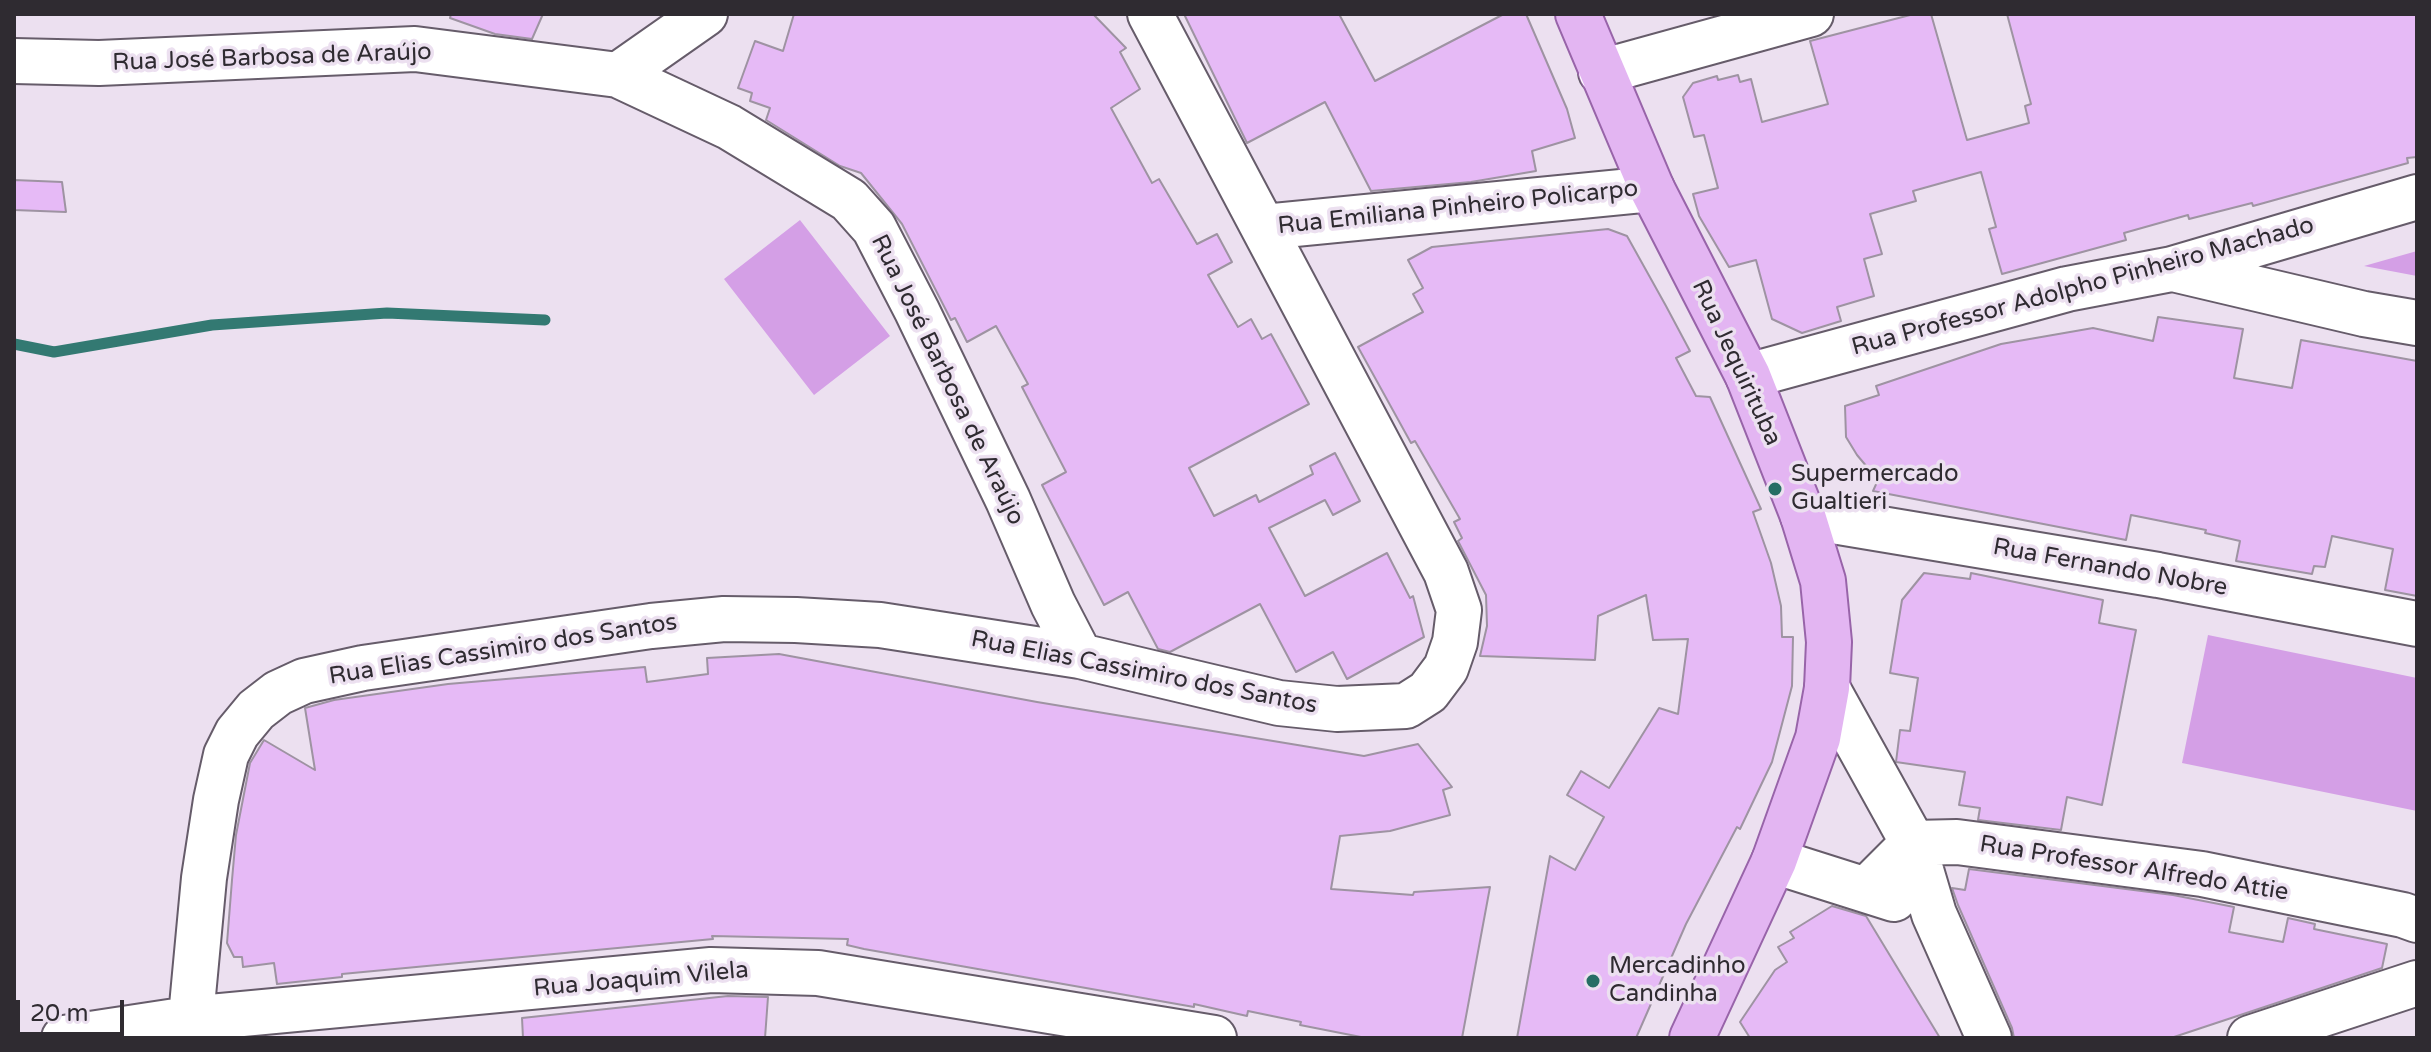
<!DOCTYPE html>
<html>
<head>
<meta charset="utf-8">
<style>
  body { margin:0 }
  #map { position:relative; width:2431px; height:1052px; overflow:hidden; background:#ece0f0; font-family:"Varela Round",sans-serif }
  canvas { display:block }
  .frame { position:absolute; inset:0; border:16px solid #2f2b31; pointer-events:none }
  .scale { position:absolute; left:16px; top:1000px; width:108px; height:36px; box-sizing:border-box; border:4px solid #2f2b31; border-top:0; padding-left:10px; font-size:24px; line-height:28px; white-space:nowrap; color:#2f2b31; -webkit-text-stroke:6px #ece0f0; paint-order:stroke }
</style>
</head>
<body>
<div id="map">
<canvas width="2431" height="1052"></canvas>
<div class="frame"></div>
<div class="scale">20 m</div>
</div>
<script>
const c = document.querySelector('canvas').getContext('2d');
c.lineJoin = 'round';
function fill(path, color) { c.fillStyle = color; c.fill(path, 'evenodd'); }
function trace(path, color, width, dash) { c.strokeStyle = color; c.lineWidth = width; c.lineCap = dash ? 'butt' : 'round'; c.setLineDash(dash || []); c.stroke(path); }
function label(font, color, halo, rows, align = 'center') {
  c.font = font + ' "Varela Round",sans-serif'; c.lineWidth = 7; c.setLineDash([]); c.textBaseline = 'middle'; c.strokeStyle = halo; c.fillStyle = color; for (const [text, x, y, turn = 0] of rows) {
    c.save(); c.translate(x, y); c.rotate((+turn || 0) * Math.PI / 180); c.textAlign = isNaN(turn) ? turn : align; if (halo) c.strokeText(text, 0, 0); c.fillText(text, 0, 0); c.restore();
  }
}
const green = new Path2D(`
  M800 220 890 336 814 395 724 279Z
  M2417 251V276L2364 266Z
  M2208 635 2417 678V811L2182 763Z`);
const stream = new Path2D(`
  M14 344 54 352 212 325 387 313 545 320`);
const building = new Path2D(`
  M451 14H543L532 39 495 34 450 18Z
  M794 14H1093L1126 48 1120 52 1140 89 1111 108 1152 183 1159 179 1197 244 1217 234 1232 262 1208 275 1238 327 1251 319 1262 339 1271 334 1309 404 1189 468 1214 516 1256 495 1259 502 1313 474 1310 466 1335 453 1360 501 1333 515 1325 500 1269 528 1305 596 1387 553 1410 598 1413 596 1424 637 1347 679 1333 652 1296 672 1260 604 1170 652 1158 649 1128 592 1104 605 1042 485 1066 472 1022 387 1028 384 996 326 967 342 955 318 951 320 902 224 861 173 840 166 766 120 770 108 750 101 752 93 738 88 755 41 783 51Z
  M1184 14H1339L1375 81 1504 14H1526L1567 109 1575 138 1532 151 1536 171 1471 182 1371 191 1325 102 1247 143Z
  M1914 14H1931L1967 140 2029 123 2025 106 2031 104 2007 14H2417V157L2407 158 2408 163 2253 206 2252 203 2189 219 2188 215 2124 233 2126 240 2002 274 1989 229 1996 227 1981 172 1913 191 1916 201 1870 214 1882 254 1864 259 1874 296 1837 307 1841 321 1802 333 1772 319 1756 260 1729 267 1699 216 1693 194 1718 188 1704 135 1694 137 1683 97 1693 83 1717 76 1718 80 1738 75 1740 82 1751 79 1762 122 1828 104 1810 41Z
  M14 180 62 182 66 212 14 210Z
  M1608 229 1627 236 1666 306 1690 351 1676 358 1696 396 1710 397 1761 509 1753 512 1771 563 1781 606 1782 637H1793L1792 686 1772 762 1740 829 1737 827 1686 924 1636 1038H1517L1550 856 1575 870 1604 817 1567 795 1581 771 1609 788 1659 708 1678 714 1688 639 1653 640 1646 595 1598 616 1595 660 1480 656 1487 626 1486 595 1458 541 1462 538 1454 522 1460 519 1415 441 1411 443 1358 347 1423 312 1413 294 1423 288 1408 260 1432 247Z
  M2158 317 2243 329 2234 378 2292 388 2301 340 2417 361V596L2385 590 2393 549 2332 536 2325 567 2314 566 2312 574 2236 561 2240 541 2205 533 2206 530 2131 515 2126 540 1873 491 1878 480 1857 455 1846 437 1845 406 1879 395 1876 386 2001 344 2093 328 2153 341Z
  M1924 573 1970 579 1971 573 2103 600 2099 623 2136 630 2102 805 2067 797 2061 830 1978 820 1980 808 1959 805 1965 772 1896 762 1900 730 1910 731 1918 678 1890 673 1902 600Z
  M779 654 1037 702 1364 756 1418 744 1452 787 1443 790 1450 815 1390 831 1340 836 1331 889 1413 895 1414 892 1490 887 1462 1038H1366L1300 1025 1301 1022 1248 1011 1247 1016 1194 1004V1007L864 949 847 945 848 939 712 936 713 939 342 974V977L277 984 274 963 243 967 242 957H234L227 943 232 880 236 835 250 763 264 740 315 770 305 708 334 700 448 684 645 667 647 682 708 674 707 658Z
  M1969 869 2173 895 2234 907 2229 932 2283 942 2288 918 2315 924 2314 929 2387 944 2382 968 2171 1038H2014L2012 1028 1958 905 1952 888 1965 890Z
  M1832 906 1866 916 1940 1038H1750L1740 1022 1775 970 1787 962 1778 947 1794 938 1790 932Z
  M728 996 768 997 765 1038H523L522 1018Z`);
const minor = new Path2D(`
  M14 61 99 63 415 49 618 75 729 127 849 200 874 228 917 311 1008 500 1053 604 1080 656
  M1601 72 1811 14
  M618 75 705 14
  M1264 227 1652 189
  M2173 269 2364 314 2417 323
  M1748 376 2067 289 2172 269 2417 197
  M1803 516 2158 575 2417 624
  M1827 688 1913 843 1934 914 1989 1038
  M1774 861 1894 899
  M1867 889 1913 843 1957 842 2202 874 2403 915 2417 920
  M64 1038 189 1019 711 970 818 973 1214 1038
  M189 1038 204 878 216 800 226 755 237 733 256 710 278 693 304 681 363 668 651 626 724 619 796 620 880 625 1080 656 1279 703 1337 709 1406 706 1428 692 1446 668 1455 642 1459 610 1446 572 1150 14
  M2250 1038 2417 983`);
const major = new Path2D(`
  M1578 14 1652 189 1748 376 1803 516 1823 581 1829 642 1827 688 1818 738 1774 861 1692 1038`);
const markers = [
  [1775,489,8,"#266e64"],
  [1593,981,8,"#266e64"]
];
const streetNames = [
  ["Rua José Barbosa de Araújo",272,58,-2],
  ["Rua Emiliana Pinheiro Policarpo",1458,208,-6],
  ["Rua Professor Adolpho Pinheiro Machado",2083,287,-15],
  ["Rua Jequirituba",1736,363,65],
  ["Rua José Barbosa de Araújo",947,380,64],
  ["Rua Fernando Nobre",2110,568,10],
  ["Rua Elias Cassimiro dos Santos",503,650,-9],
  ["Rua Elias Cassimiro dos Santos",1144,673,11],
  ["Rua Professor Alfredo Attie",2134,869,9],
  ["Rua Joaquim Vilela",641,980,-5]
];
const poiNames = [
  ["Supermercado",1791,475],
  ["Gualtieri",1791,503],
  ["Mercadinho",1609,967],
  ["Candinha",1609,995]
];
fill(green, '#d49fe6');
trace(stream, '#337972', 11);
fill(building, '#e6baf6');
trace(building, '#9e93a2', 2);
trace(minor, '#665c6a', 48);
trace(major, '#9864a9', 48);
trace(minor, '#fff', 44);
trace(major, '#e3b5f2', 44);
for (const [x, y, r, color] of markers) { const dot = new Path2D(); dot.arc(x, y, r, 0, 2 * Math.PI); c.fillStyle = color; c.fill(dot); trace(dot, '#ece0f0', 3); }
label('24px', '#2f2b31', '#ece0f0', streetNames);
label('24px', '#2f2b31', '#ece0f0', poiNames, 'left');
</script>
</body>
</html>
